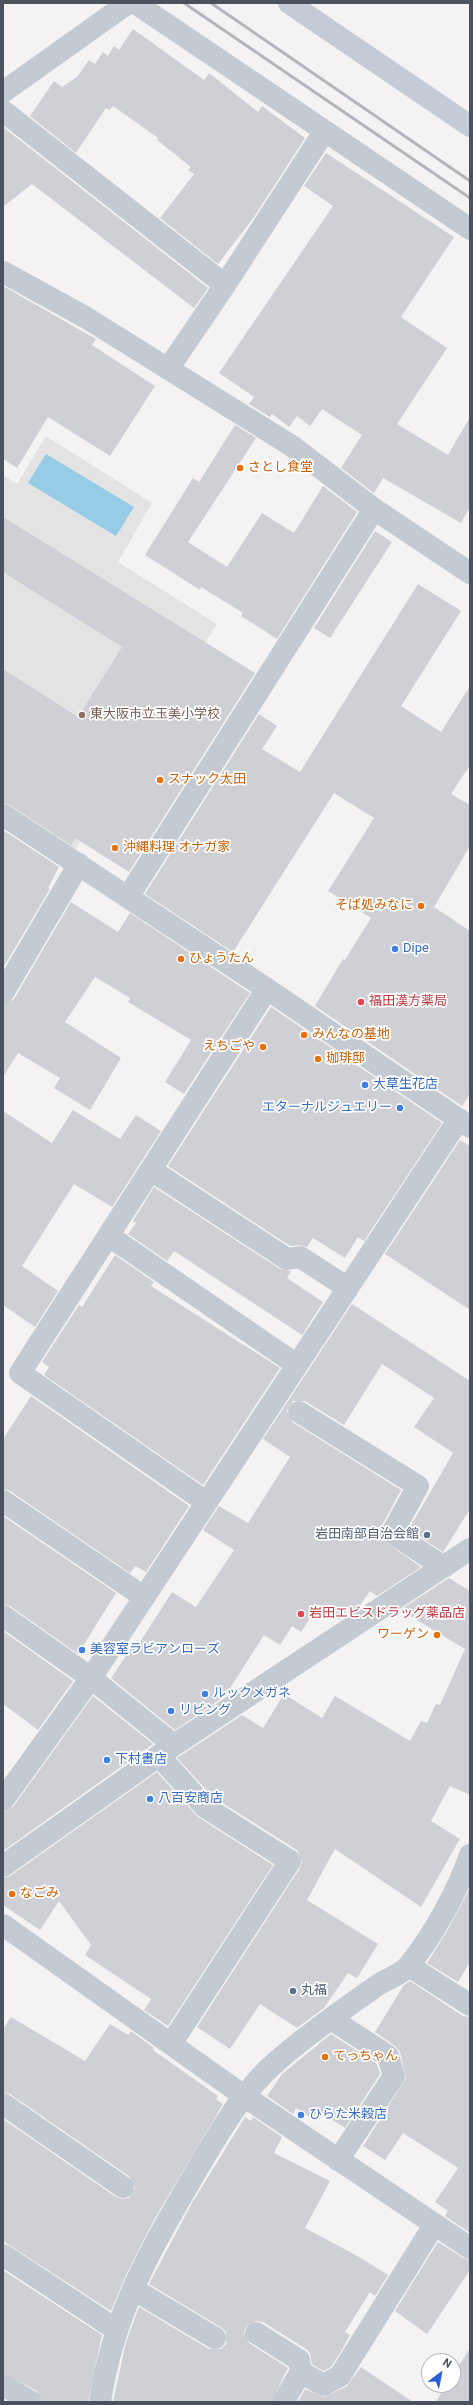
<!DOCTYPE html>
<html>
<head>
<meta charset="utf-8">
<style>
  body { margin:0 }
  #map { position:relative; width:473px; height:2405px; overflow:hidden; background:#f4f2f2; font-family:Roboto,sans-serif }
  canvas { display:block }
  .frame { position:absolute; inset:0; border:4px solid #4b525d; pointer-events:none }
  .north { position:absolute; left:421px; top:2353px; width:40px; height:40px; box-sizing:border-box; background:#fff; border:1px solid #b7babe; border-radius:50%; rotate:32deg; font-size:11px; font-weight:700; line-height:16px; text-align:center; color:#4b525d }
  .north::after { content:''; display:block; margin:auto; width:14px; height:18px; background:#2961d6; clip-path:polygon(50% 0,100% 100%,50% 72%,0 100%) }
</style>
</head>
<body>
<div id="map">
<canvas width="473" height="2405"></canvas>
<div class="frame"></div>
<div class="north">N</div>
</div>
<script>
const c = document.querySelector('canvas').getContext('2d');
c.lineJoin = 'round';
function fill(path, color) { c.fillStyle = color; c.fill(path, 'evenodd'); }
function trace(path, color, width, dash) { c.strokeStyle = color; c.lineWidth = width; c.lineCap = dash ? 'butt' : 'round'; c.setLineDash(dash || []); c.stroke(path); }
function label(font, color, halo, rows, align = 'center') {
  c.font = font + ' Roboto,"Noto Sans JP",sans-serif'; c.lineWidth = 3.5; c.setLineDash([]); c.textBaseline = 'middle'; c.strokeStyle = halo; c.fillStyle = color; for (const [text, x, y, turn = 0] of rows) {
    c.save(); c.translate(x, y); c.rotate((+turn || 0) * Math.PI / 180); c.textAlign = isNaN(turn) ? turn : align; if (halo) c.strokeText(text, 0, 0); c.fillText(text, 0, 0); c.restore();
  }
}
const education = new Path2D(`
  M46 436 152 503 118 562 217 624 74 852 3 805V475L17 484Z`);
const water = new Path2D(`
  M46 454 134 507 116 536 28 483Z`);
const building = new Path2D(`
  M133 29 204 80 209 73 258 112 262 106 305 138 254 217 218 264 160 218 194 174 188 170 191 167 157 140 158 138 113 106 109 110 106 108 76 153 30 116 54 81 62 87 77 77 89 60 95 64 103 52 108 56 114 46 119 50Z
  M3 127 208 288 194 308 32 184 3 207Z
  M326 153 454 237 401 317 447 348 397 424 448 455 470 417V507L461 523 383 478 374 493 341 468 362 435 322 409 310 426 297 416 289 427 272 414 270 417 249 404 254 397 219 373 333 206 304 186Z
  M3 286 96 339 92 345 155 386 110 456 48 417 17 468 3 459Z
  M235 425 256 438 188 542 227 567 262 513 294 533 323 486 357 512 277 639 241 616 243 613 201 587 200 590 145 555 193 478 199 482Z
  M3 517 255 673 129 872 75 838 71 845 10 805 3 803V669L78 717 122 647 3 572Z
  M375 531 392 542 330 638 314 628Z
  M418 584 461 611 401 706 441 732 470 686V765L451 794 470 805V846L434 907 470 931V1094L462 1106 315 1006 343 959 345 960 371 918 328 891 374 818 334 793 233 952 145 894 259 714 277 726 262 749 300 772Z
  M3 830 59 867 48 888 50 889 3 968Z
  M71 902 118 932 130 913 250 993 184 1094 165 1082 191 1040 128 1002 130 998 95 977 65 1022 121 1058 90 1110 54 1088 60 1078 18 1053 3 1077V1005L14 999Z
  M271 1007 442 1123 364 1241 358 1237 345 1258 313 1238 307 1247 299 1245 290 1246 168 1166Z
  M73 1110 120 1139 136 1115 161 1131 112 1207 74 1184 22 1266 58 1291 35 1327 3 1305V1111L52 1143Z
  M460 1140 470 1146V1310L385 1254Z
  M154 1187 280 1269 291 1271 287 1278 323 1302 302 1335 174 1251 167 1261 128 1234 136 1223 133 1221Z
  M115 1255 154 1282 151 1286 280 1368 203 1485 44 1375 49 1367 42 1362 79 1305 82 1307Z
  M352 1304 470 1381V1509L443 1552 409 1529 453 1453 414 1427 434 1398 382 1364 344 1425 305 1401H293L287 1411 292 1422 401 1490 381 1527V1539L421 1567 377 1596 370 1591 358 1608 353 1612 348 1609 340 1620 318 1606 301 1632 292 1626 280 1645 264 1635 225 1696 175 1730 111 1678 137 1640 140 1642 172 1592 196 1607 234 1550 203 1530 219 1506 248 1523 290 1457 263 1439Z
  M31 1396 189 1506 146 1572 135 1566 130 1573 10 1491 3 1489V1439Z
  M3 1516 116 1593 78 1654 10 1606 3 1604Z
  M449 1578 470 1591V1795L450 1786 431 1821 460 1839 421 1907 335 1849 307 1900 378 1944 357 1978 348 1973 324 2008 297 2028 260 2004 230 2049 197 2027 300 1868 302 1861 297 1850 213 1797 177 1758 242 1715 263 1728 284 1694 322 1718 335 1696 410 1741 421 1721 427 1723 436 1704 440 1705 465 1649 400 1610Z
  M3 1631 73 1681 38 1730 3 1704Z
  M93 1696 153 1744 3 1851V1812L13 1807Z
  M157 1772 198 1817 273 1865 168 2026 144 2010 151 1999 85 1955 91 1945 59 1901 40 1930 3 1905V1878L10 1876Z
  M470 1888V1962L458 1982 427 1963 446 1933Z
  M410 1981 463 2016 470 2017V2233L445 2216 448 2211 435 2202 458 2168 403 2133 385 2160 363 2146 406 2078 400 2052 395 2046 375 2032 404 1985Z
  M11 2017 85 2061 110 2024 128 2035 131 2031 154 2048 153 2050 218 2096 216 2099 223 2104 155 2218 126 2275 111 2311 3 2241V2119L116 2197 122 2199 129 2198 135 2188 130 2177 10 2094 3 2092V2029Z
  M331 2034 377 2064 380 2074 345 2128 318 2111 312 2119 296 2108 293 2114 267 2096 282 2074Z
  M245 2117 251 2121 253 2117 282 2137 274 2153 330 2181 305 2228 361 2258 388 2275 375 2296 370 2292 345 2332 350 2335 340 2353 331 2367 323 2371 312 2364 310 2353 306 2349 263 2322 256 2321 246 2326 244 2333 249 2343 288 2368 271 2402H113L126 2342 139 2307 209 2349H221L226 2344V2332L222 2328 149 2284 192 2203Z
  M438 2242 463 2258 470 2260V2270L427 2334 395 2311Z
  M4 2271 102 2335 88 2402H43L37 2391 3 2373Z
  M470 2348V2402H436L446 2385H453V2375Z
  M361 2367 413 2402H298L305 2389 323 2397 346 2387Z`);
const street = new Path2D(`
  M135 3 470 229
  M3 92 128 3
  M3 111 225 285 168 369
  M3 272 85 317 292 446 374 509 470 573
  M225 285 324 132
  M3 815 267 989 470 1127
  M128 897 374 509
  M3 993 79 864
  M151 1170 287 1259 300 1257 348 1288
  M109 1236 297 1365
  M299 1412 418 1486 392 1533 444 1567
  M3 1501 144 1597
  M206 1502 20 1373 267 989
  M3 1616 91 1678 174 1745
  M159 1756 205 1807 290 1861 171 2044
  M3 1800 91 1678 459 1119
  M3 1866 174 1745 470 1549
  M3 1925 244 2096 470 2248
  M409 1966 470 2005
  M331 2019 388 2056 394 2076 338 2160
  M3 2104 123 2187
  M3 2255 117 2330
  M133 2289 215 2338
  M256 2333 299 2360 301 2372
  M3 2385 31 2402
  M100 2402C113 2312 153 2245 198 2168 220 2131 244 2089 277 2061 308 2034 342 2010 375 1987 385 1979 402 1975 409 1965 433 1936 458 1890 470 1855
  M283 2402 301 2372 323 2385 340 2376 434 2225`);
const secondary = new Path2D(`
  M289 3 470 126`);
const rail = new Path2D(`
  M184 3 470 198
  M211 3 470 181`);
const markers = [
  [240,468,4,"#e8710a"],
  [82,715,4,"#8d6e63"],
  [160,780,4,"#e8710a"],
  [115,848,4,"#e8710a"],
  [421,906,4,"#e8710a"],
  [395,949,4,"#3f7fe0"],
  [181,959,4,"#e8710a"],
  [361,1002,4,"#e0444e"],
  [304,1035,4,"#e8710a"],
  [263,1047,4,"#e8710a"],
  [318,1059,4,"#e8710a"],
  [365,1085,4,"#3f7fe0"],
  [400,1108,4,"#3f7fe0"],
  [427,1535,4,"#5c6f8a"],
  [301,1614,4,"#e0444e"],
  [437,1635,4,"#e8710a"],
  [82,1650,4,"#3f7fe0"],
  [205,1694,4,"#3f7fe0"],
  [171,1711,4,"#3f7fe0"],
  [107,1760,4,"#3f7fe0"],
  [150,1799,4,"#3f7fe0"],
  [12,1894,4,"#e8710a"],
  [293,1991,4,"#5c6f8a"],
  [325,2057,4,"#e8710a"],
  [301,2115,4,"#3f7fe0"]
];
const foodNames = [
  ["さとし食堂",248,468],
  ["スナック太田",168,780],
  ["沖縄料理 オナガ家",123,848],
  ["そば処みなに",413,906,"right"],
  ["ひょうたん",189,959],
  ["みんなの基地",312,1035],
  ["えちごや",255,1047,"right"],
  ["珈琲邸",326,1059],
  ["ワーゲン",429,1635,"right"],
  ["なごみ",20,1894],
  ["てっちゃん",333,2057]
];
const educationNames = [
  ["東大阪市立玉美小学校",90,715]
];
const shopNames = [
  ["Dipe",403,949],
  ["大草生花店",373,1085],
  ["エターナルジュエリー",392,1108,"right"],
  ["美容室ラビアンローズ",90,1650],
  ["ルックメガネ",213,1694],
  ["リビング",179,1711],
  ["下村書店",115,1760],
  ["八百安商店",158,1799],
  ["ひらた米穀店",309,2115]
];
const healthNames = [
  ["福田漢方薬局",369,1002],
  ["岩田エビスドラッグ薬品店",309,1614]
];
const serviceNames = [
  ["岩田南部自治会館",419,1535],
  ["丸福",301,1991,"left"]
];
fill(education, '#e4e3e3');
fill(water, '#96cce5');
fill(building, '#cfd0d5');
trace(street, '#c4cad2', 22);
trace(secondary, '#c4cbd6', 22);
trace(rail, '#b4b6bb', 3);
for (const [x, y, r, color] of markers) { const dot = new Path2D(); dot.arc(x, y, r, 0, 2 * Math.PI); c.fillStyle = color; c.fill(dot); trace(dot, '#fff', 1.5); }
label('13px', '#c56008', '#fff', foodNames, 'left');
label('13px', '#785e54', '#fff', educationNames, 'left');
label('13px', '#366cbe', '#fff', shopNames, 'left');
label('13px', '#be3a42', '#fff', healthNames, 'left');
label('13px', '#4e5e75', '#fff', serviceNames, 'right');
</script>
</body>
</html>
